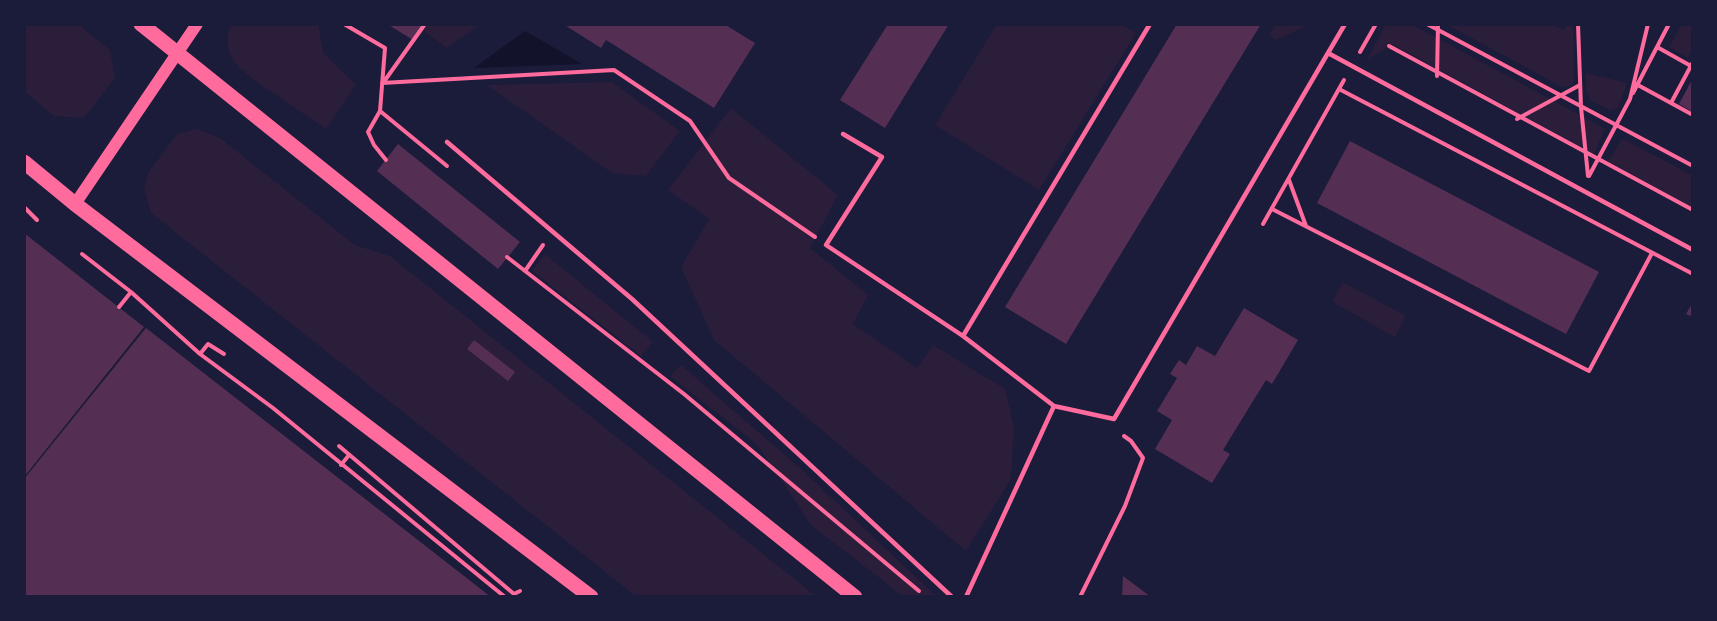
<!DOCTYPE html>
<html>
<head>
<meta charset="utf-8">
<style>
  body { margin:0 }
  #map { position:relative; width:1717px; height:621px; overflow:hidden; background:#1b1b3a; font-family:Overpass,sans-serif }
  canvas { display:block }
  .frame { position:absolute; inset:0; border:26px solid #1b1b3a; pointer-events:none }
</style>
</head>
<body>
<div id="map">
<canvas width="1717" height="621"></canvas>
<div class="frame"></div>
</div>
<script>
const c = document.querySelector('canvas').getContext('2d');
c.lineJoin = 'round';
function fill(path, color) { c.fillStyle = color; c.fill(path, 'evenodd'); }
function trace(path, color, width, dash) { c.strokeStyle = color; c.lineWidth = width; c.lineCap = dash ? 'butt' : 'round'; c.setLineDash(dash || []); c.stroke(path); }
const green = new Path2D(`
  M24 24H78L110 50 115 78 84 118 54 116 24 91Z
  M231 24H318L324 54 356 85 326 129C307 115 243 76 233 60 225 48 227 36 231 24Z
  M429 24H481L447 48 424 31Z
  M997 24H1121L1136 33 1039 190 935 125Z
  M1275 24H1311L1276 40 1269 35Z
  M1386 24H1411L1600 126 1605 129 1594 154 1392 44 1367 60Z
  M1446 24H1552L1564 30 1567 24H1573L1574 79 1572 85 1562 87Z
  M1682 24H1693V49L1688 58 1669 47Z
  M1586 73 1627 83 1618 108 1609 110 1590 100 1586 90Z
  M612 82 680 131 646 176 612 173 487 85Z
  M731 108 838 195 810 248 868 295 853 324 917 368 933 345 1005 389 1014 427 1011 479 966 551 714 340 681 267 709 219 668 190Z
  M197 129 220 138 355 245 390 256 817 597H637L151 213 144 189 148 173 177 134Z
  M1622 140 1627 141 1693 176V208L1608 161Z
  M545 254 653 342 641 356 532 271Z
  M1343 282 1406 316 1395 337 1332 302Z
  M681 365 800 468 937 597H904L811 525 758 445 670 376Z`);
const water = new Path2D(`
  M525 31 582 64 474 68Z`);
const building = new Path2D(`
  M387 24H423L413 40Z
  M563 24H724L755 43 714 108 606 40 601 48Z
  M888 24H949L885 128 840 100Z
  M1177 24H1261L1066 344 1005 307Z
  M1693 78V112L1679 104Z
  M1350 141 1599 272 1566 334 1317 203Z
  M398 144 520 242 498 269 377 171Z
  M24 233 144 327 24 477Z
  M1693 302V317L1686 314Z
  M1244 308 1298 340 1272 384 1266 380 1223 450 1230 454 1212 483 1155 449 1172 420 1157 411 1177 378 1170 374 1179 360 1186 365 1197 346 1215 356Z
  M146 328 491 597H24V479Z
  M474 340 515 372 508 381 467 349Z
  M1123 576 1151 597H1122Z`);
const path = new Path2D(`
  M344 24 385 48 380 111 447 166
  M1427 24 1693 166
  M1578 24 1581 107 1588 176
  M1389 46 1693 210
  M1657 47 1691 66
  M1360 52 1376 24
  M1437 76 1438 24
  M382 83 614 70 690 121 729 178 815 237
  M383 83 425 24
  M1636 84 1693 115
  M1339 89 1693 274
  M1633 93 1669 24
  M1671 103 1693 62
  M380 111 368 132 374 145 386 160
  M1517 119 1580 85
  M1589 176 1630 99 1648 24
  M1289 180 1306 226
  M24 207 37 220
  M1272 209 1589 371 1652 253
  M1263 224 1344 80
  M82 254 131 292 200 354 273 408 505 597
  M507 257 684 394 919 591
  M525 271 543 245
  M119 307 131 292
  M200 354 208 344 224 354
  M339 446 514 594 520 591
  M341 465 349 455
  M1080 597 1125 506 1143 458 1131 441 1124 436`);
const service = new Path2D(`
  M1328 53 1345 24
  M843 134 882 157 826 245 963 336 1054 406 966 597
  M447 142 632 299 952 597
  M963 336 1150 24
  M1054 406 1114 419 1328 53 1693 250`);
const secondary = new Path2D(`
  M75 204 197 24`);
const primary = new Path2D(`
  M141 24 855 597
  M24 162 75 204 591 597`);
fill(green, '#2a1e3b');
fill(water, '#12122b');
fill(building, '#542f53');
trace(path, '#ff6b9d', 4);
trace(service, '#ff6b9d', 4.5);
trace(secondary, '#ff6b9d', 12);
trace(primary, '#ff6b9d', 15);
</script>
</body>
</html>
